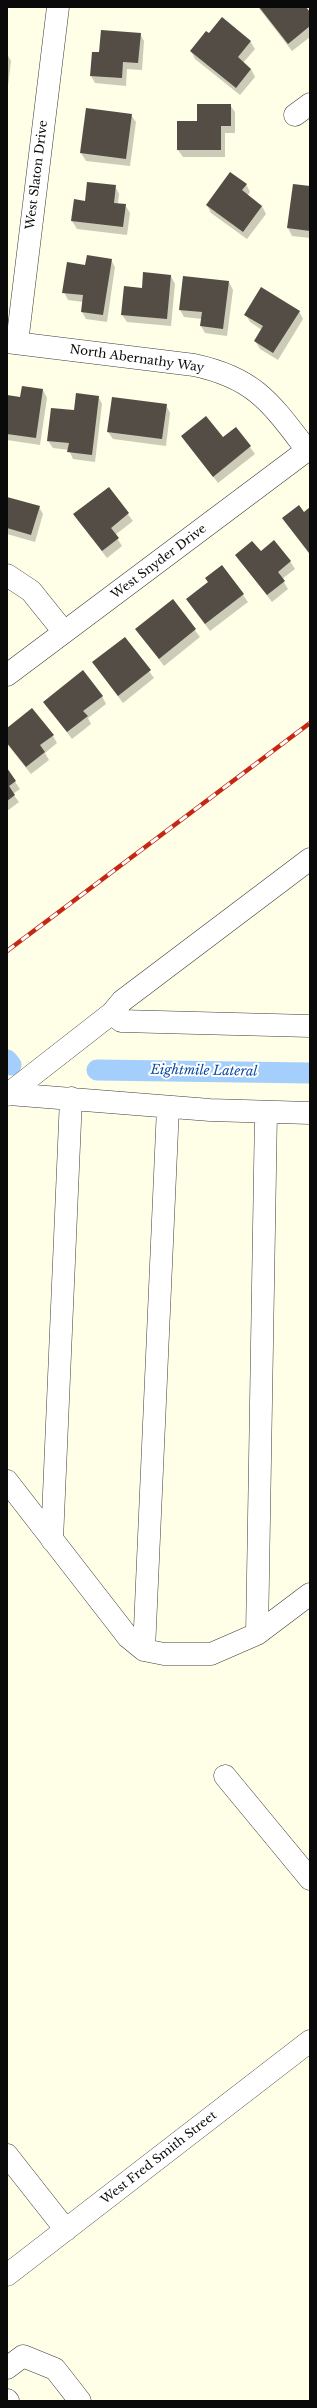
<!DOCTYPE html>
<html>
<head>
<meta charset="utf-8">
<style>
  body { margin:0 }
  #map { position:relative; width:317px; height:2408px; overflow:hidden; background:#fffee6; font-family:"Libre Baskerville",serif }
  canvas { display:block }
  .frame { position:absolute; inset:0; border:8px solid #0a0a0a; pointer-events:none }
</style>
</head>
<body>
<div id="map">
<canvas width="317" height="2408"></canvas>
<div class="frame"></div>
</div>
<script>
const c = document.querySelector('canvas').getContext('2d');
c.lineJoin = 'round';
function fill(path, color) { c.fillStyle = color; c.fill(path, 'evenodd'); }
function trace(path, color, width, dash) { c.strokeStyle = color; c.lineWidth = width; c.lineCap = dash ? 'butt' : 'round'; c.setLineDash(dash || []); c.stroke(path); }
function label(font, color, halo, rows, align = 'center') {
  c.font = font + ' "Libre Baskerville",serif'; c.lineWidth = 4; c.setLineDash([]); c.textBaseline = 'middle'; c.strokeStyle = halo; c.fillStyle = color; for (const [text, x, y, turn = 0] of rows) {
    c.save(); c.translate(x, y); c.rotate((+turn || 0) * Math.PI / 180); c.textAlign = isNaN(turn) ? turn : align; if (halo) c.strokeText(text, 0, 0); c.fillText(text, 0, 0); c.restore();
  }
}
const shadow = new Path2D(`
  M258 7H305L310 14V37L292 51Z
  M140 34 144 41 142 70 127 69 126 86 95 83 91 76 100 54Z
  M210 35 250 41 255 49 243 63 251 69 255 77 240 95 195 59 191 51Z
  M7 54 11 61 7 94Z
  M230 105 235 112V133H225V157H183L178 150 198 122Z
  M131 115 136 122 130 166 86 161 81 153Z
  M246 184 250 192 247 196 262 206 266 214 247 239 211 213 207 205Z
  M115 186 119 194 118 204 125 205 130 213 127 235 77 229 72 221 86 202Z
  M310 187V238L292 236 288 228Z
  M111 260 115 267 107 322 86 319 82 312 83 302 68 300 64 292 86 266Z
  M171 276 175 284 171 326 127 322 122 315 143 289Z
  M229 282 233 290 227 336 205 333 201 326 202 319 184 317 180 310Z
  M299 311 303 319 278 360 260 349 255 341 262 330 250 322 246 315Z
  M43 390 47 398 40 445 7 440V396L21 398Z
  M98 396 102 404 95 462 73 459 69 450 53 448 48 441 75 412Z
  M166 405 170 413 166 446 113 439 108 432Z
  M236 428 255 454 218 483 182 436 223 439Z
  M108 488 133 521 115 535 122 546 107 558 74 515Z
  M7 498 39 507 43 514 35 542 7 534Z
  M310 508V555L283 519 304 513Z
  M260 553 290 561 295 569 282 579 288 589 272 602 236 555Z
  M222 566 248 602 210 631 187 600 209 583Z
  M173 601 200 637 164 666 137 629Z
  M125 638 154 678 123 703 93 663Z
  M102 696 106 704 88 718 91 724 72 739 44 702Z
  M7 729 53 736 57 743 45 753 49 760 31 774 7 744Z
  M7 770 20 789 13 794 19 802 7 811Z`);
const canal = new Path2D(`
  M7 1060 11 1065
  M97 1070 310 1073`);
const building = new Path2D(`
  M259 7H306L310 12V26L288 44Z
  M222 17 251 41 238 57 251 69 236 88 190 51 206 31 209 33Z
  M101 30 141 33 138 63 123 62 122 78 90 76 92 52H99Z
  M197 104H231V126H221V150H177V121H197Z
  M86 108 132 114 126 159 80 153Z
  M230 172 247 184 242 190 262 206 243 232 206 205Z
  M87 182 116 185 114 203 126 204 123 227 71 221 74 199 85 201Z
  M293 184 310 186V231L287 228Z
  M87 255 112 259 103 315 81 312 83 295 62 293 67 262 85 265Z
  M143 272 171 275 167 319 121 315 124 286 142 288Z
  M183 276 229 281 223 329 200 326 202 312 179 310Z
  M261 287 300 311 273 353 254 341 263 326 244 315Z
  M22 386 43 389 36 438 7 434V395L20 397Z
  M76 393 99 396 92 455 67 452 69 443 47 441 51 408 74 410Z
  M112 397 167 404 162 439 107 432Z
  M206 416 223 437 236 427 251 446 213 477 181 436Z
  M109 487 129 513 111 528 119 538 102 551 73 514Z
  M7 497 40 506 31 535 7 528Z
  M299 505 304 512 310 507V554L282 518Z
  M274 540 291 561 278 572 285 581 267 595 235 555 252 541 261 551Z
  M222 565 244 594 205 624 186 599 208 582 205 578Z
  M173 599 196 629 159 659 135 629Z
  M125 637 151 670 118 696 92 662Z
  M83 670 103 696 83 711 88 716 67 732 43 702Z
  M32 708 54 735 40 745 45 752 26 767 7 743V728Z
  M7 768 16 781 9 786 15 795 7 801Z`);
const minor = new Path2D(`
  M295 115 310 104
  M7 342 194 365C255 378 271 403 307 450
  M17 343 58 7
  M7 575 31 591 64 632
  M7 675 310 448
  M310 859 122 1001 112 1013 121 1021 310 1026
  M9 1094 210 1110 310 1113
  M7 1095 112 1013
  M7 1481 128 1637 144 1650 164 1654H211L257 1634 310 1594
  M52 1540 71 1098
  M257 1634 266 1112
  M144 1650 168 1107
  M225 1776 310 1879
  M7 2155 66 2230
  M7 2275 310 2041
  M7 2368 23 2356 55 2369 80 2401
  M7 2400 8 2401`);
const rail = new Path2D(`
  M7 951 310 723`);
const streetNames = [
  ["West Slaton Drive",37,175,-83],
  ["North Abernathy Way",137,359,8],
  ["West Snyder Drive",159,562,-37],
  ["West Fred Smith Street",159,2158,-38]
];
const waterNames = [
  ["Eightmile Lateral",204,1071,1]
];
fill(shadow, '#0003');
trace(canal, '#a4cffd', 21);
fill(building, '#534d45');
trace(minor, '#3d3d3d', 23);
trace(minor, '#fff', 22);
trace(rail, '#c62715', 4.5);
trace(rail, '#fff', 3, [9]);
label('12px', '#0a0a0a', '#fff', streetNames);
label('italic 13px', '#084aa6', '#fff', waterNames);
</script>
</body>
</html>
